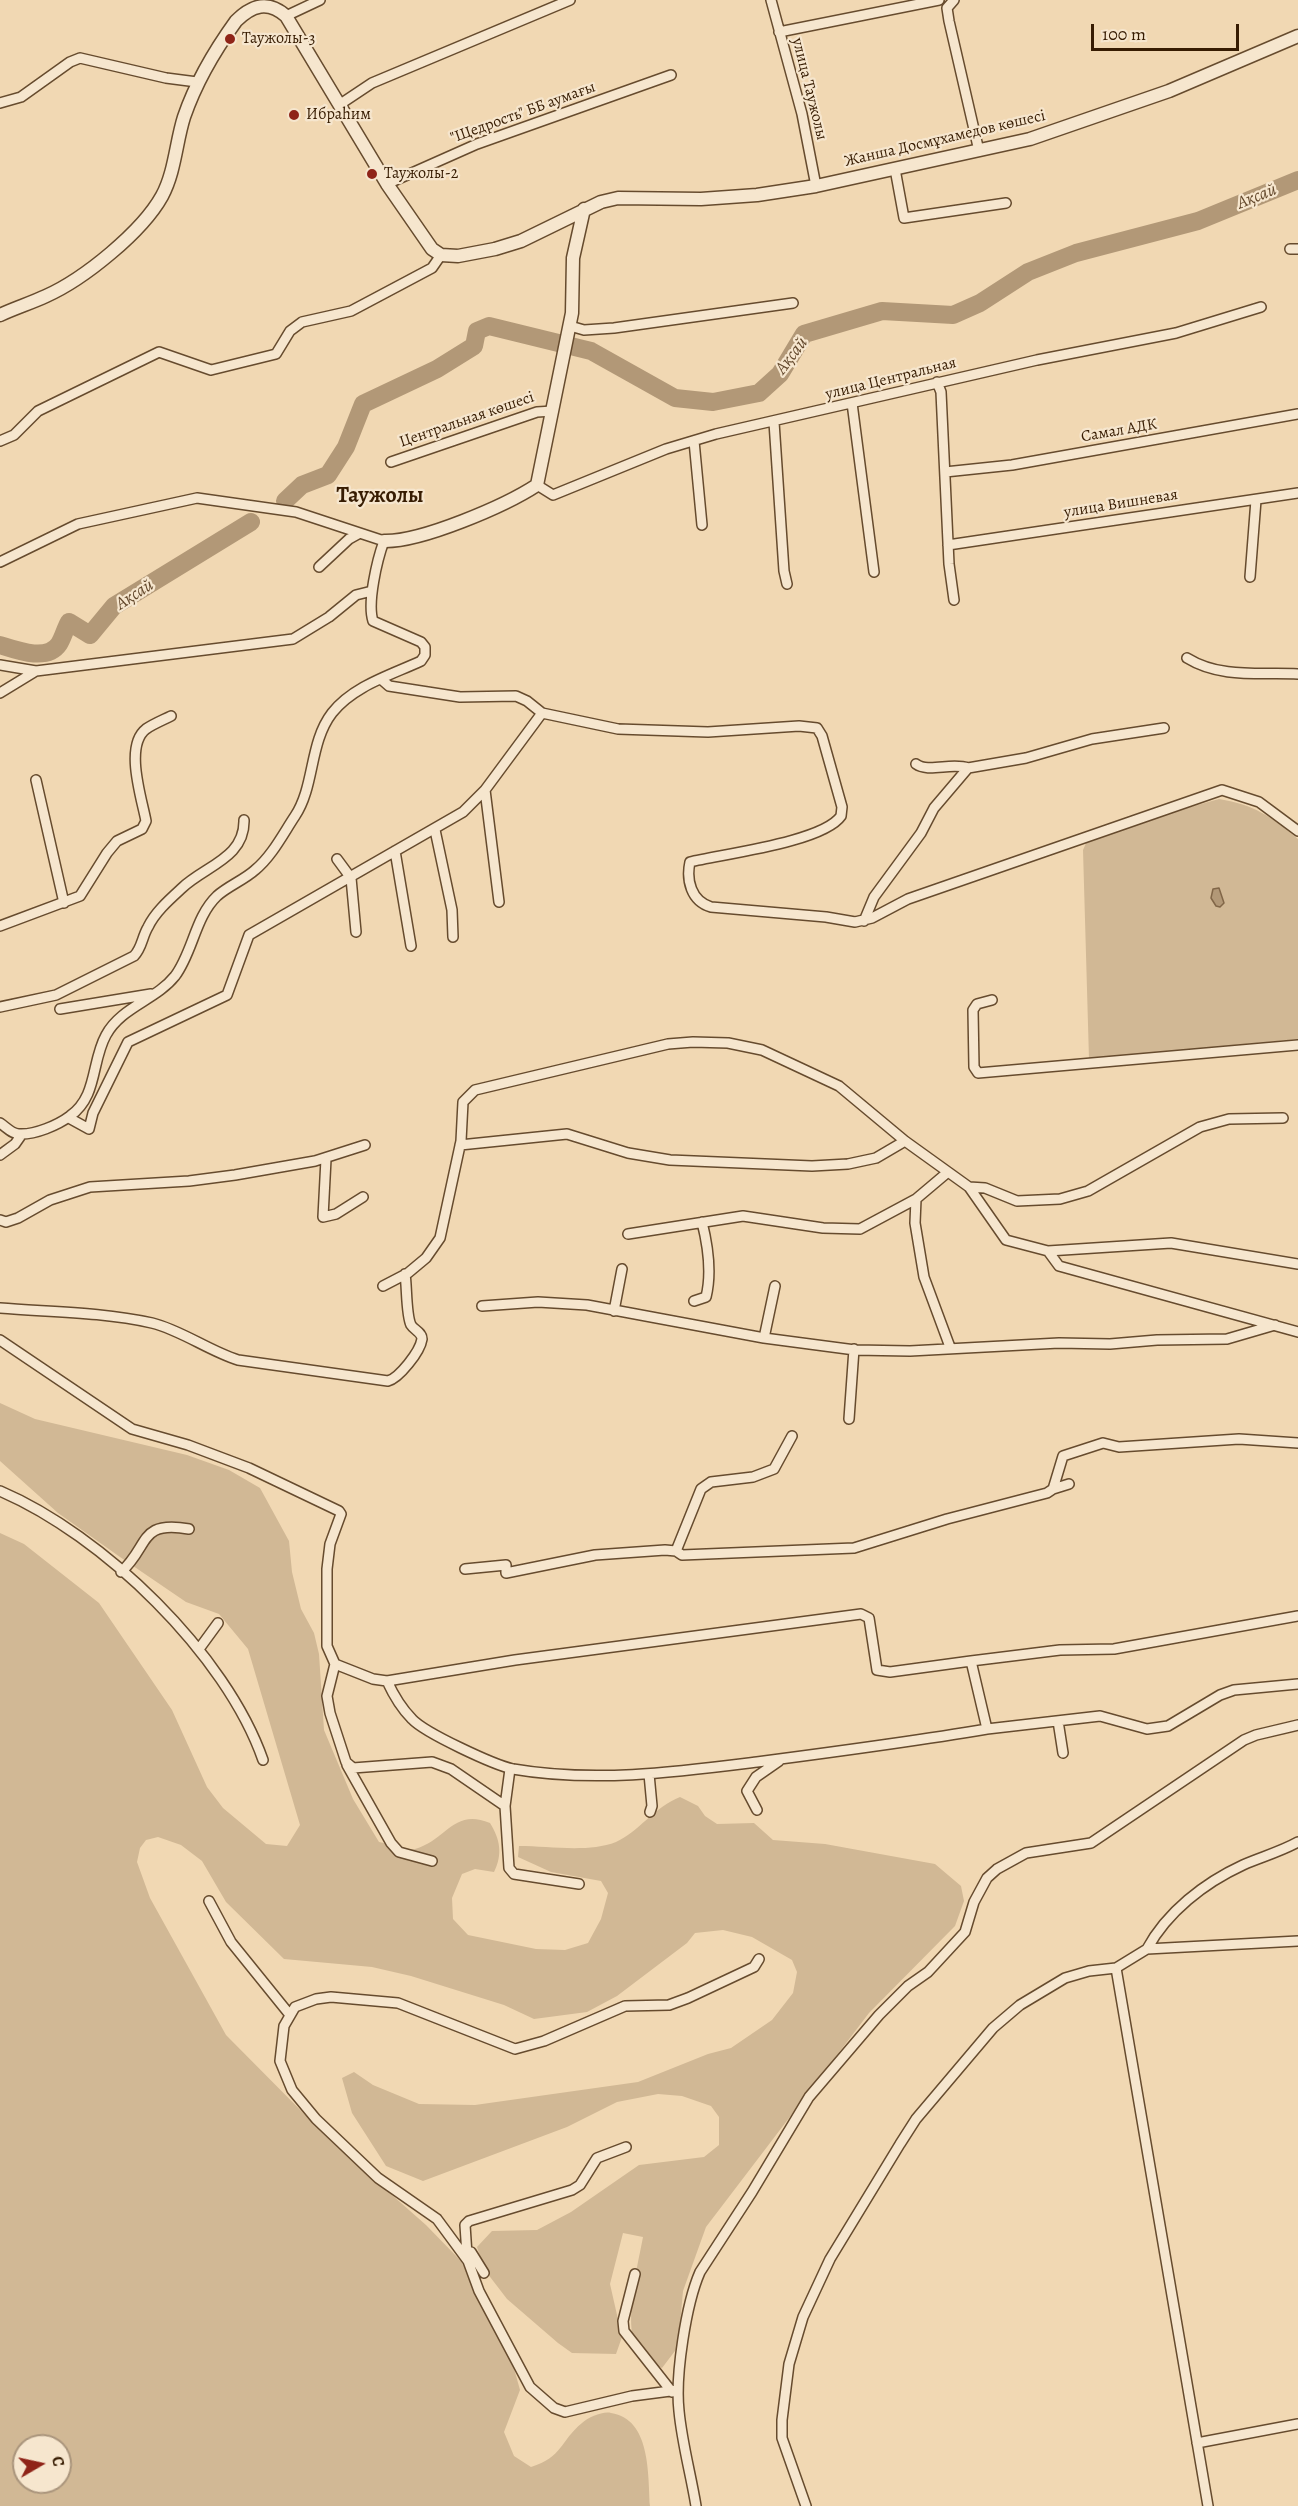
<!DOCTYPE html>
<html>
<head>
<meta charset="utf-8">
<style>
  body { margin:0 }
  #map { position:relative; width:1298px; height:2506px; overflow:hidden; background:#f1d8b3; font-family:Alegreya,serif }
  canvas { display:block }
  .north { position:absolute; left:12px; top:2434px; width:60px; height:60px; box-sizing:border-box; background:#f6e6ce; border:2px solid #aa957c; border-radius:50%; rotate:81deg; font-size:16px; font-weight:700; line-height:24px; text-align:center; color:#371c02 }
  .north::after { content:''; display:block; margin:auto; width:21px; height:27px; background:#8f2418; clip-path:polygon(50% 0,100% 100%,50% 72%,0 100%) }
  .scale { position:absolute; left:1091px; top:24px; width:148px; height:27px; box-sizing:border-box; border:3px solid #371c02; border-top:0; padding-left:8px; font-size:18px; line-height:21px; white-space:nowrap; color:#371c02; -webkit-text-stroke:4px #f6e6ce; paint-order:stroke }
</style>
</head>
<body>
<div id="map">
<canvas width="1298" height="2506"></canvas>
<div class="north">С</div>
<div class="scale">100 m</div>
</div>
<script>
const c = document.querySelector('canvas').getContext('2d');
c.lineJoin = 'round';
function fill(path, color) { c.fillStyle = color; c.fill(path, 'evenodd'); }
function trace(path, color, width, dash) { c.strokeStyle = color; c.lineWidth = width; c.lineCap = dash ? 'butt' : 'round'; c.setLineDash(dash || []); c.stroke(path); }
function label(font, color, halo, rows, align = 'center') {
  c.font = font + ' Alegreya,serif'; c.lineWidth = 4.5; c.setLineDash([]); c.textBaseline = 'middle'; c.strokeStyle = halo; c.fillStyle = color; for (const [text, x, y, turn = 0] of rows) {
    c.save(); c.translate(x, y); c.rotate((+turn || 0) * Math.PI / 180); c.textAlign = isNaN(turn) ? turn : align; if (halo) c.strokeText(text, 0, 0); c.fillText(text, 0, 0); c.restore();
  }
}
const green = new Path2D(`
  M1219 799C1255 805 1270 816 1298 839V1039L1089 1059 1083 850 1086 843 1183 809Z
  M0 1403 35 1419 187 1455 229 1470 260 1488 289 1541 292 1572 301 1609 314 1633 319 1654 324 1730 353 1799 379 1842C389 1844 406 1851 415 1849 447 1840 453 1808 490 1823 500 1839 503 1854 494 1872L475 1869 462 1874 452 1898 453 1919 468 1935 536 1949 565 1950 588 1943 601 1919 608 1893 601 1881 551 1872 518 1857 519 1846C549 1846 588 1853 616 1842 637 1833 656 1806 680 1797L698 1806 705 1816 717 1824 754 1823 773 1840 825 1844 935 1864 961 1886 964 1901 955 1926 869 2013 706 2227 683 2291 678 2347 662 2368C657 2366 650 2363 645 2360 618 2340 638 2265 643 2237L623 2233 610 2284 622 2337 616 2354 572 2353 558 2343 507 2299 484 2269 477 2247 492 2231 537 2230 571 2212 639 2165 704 2157 719 2145V2117L711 2106 682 2096 658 2094 617 2102 567 2127 423 2181 386 2166 352 2113 342 2078 354 2072 373 2085 419 2104 475 2105 638 2082 708 2054 731 2048 772 2020 793 1993 797 1972 792 1960 752 1937 723 1930 695 1933 687 1943 617 1996 587 2012 534 2019 504 2005 411 1976 372 1967 284 1959 226 1902 202 1861 181 1845 158 1837 146 1840 140 1848 137 1862 150 1898 226 2035 334 2144 426 2225 461 2261 510 2354 520 2390 504 2432 514 2456 531 2467C563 2457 560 2441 582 2423 589 2417 603 2411 611 2413 651 2419 648 2475 650 2506H0V1533L24 1544 99 1603 172 1710 207 1787 223 1808 266 1844 287 1846 300 1825 248 1649 219 1614 186 1602 120 1557 58 1513 0 1461ZM24 2446H60V2482H24Z`);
const water = new Path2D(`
  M1219 888 1224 903 1220 907 1216 906 1211 898 1213 889Z`);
const river = new Path2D(`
  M285 501 302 485 328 475 346 447 363 404 437 369 474 346 477 331 489 326 591 351 675 398 713 402 759 393 780 374 804 334 882 311 953 315 980 303 1028 272 1076 253 1198 221 1298 180
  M0 645C16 650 47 662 59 644 63 638 65 629 69 622L90 635 114 606 251 522`);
const minor = new Path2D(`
  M771 0 802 114 816 186
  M954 0 947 8 949 21 979 151
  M286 16 320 0
  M779 32 939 0
  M0 103 21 97 70 62 80 58 166 78 197 82
  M339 105 372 83 570 0
  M895 169 904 218 1006 203
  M387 184 477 144 671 75
  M1290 249H1298
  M570 326 584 330 614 328 793 303
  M937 382 941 392 949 564 954 600
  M852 403 874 572
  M774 422 784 571 787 584
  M0 441 14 435 38 411 159 352 211 370 276 354 290 331 302 322 351 311 432 268 441 255
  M694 441 702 525
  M391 462 537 412 553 411
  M945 472 1012 465 1298 414
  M537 485 553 495 666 449 716 434 1037 360 1176 333 1261 307
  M948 545 1298 493
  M0 562 78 524 197 498 296 512 384 541C377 560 367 603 373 621L421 642 425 647V655L421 661C391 675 353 686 332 713 309 743 315 786 295 816 283 834 272 856 255 870 244 880 228 886 217 896 195 917 193 952 175 976 156 1000 121 1007 106 1035 91 1062 98 1096 70 1116 58 1125 35 1135 19 1134 12 1134 6 1127 0 1123
  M319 567 349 539 358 534
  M1250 577 1256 500
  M1187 658C1221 679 1261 672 1298 674
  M0 665 36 671
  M381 679 389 686 460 697 516 696 527 701 542 713 618 729 708 732 799 726 817 728 822 736 842 807 841 816C823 842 723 854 690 862 686 880 691 901 711 907L826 917 855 922 872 918 908 899 1222 790 1259 802 1298 831
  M0 693 36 671 293 639 329 617 356 595 372 591
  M916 764C928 773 952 762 968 768
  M36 780 64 903
  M485 790 499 902
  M435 830 452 910 453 937
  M395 851 411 946
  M337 859 351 878 356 932
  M864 921 874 897 921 833 934 808 968 768 1026 758 1092 739 1164 728
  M0 926 80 896 107 853 117 841 142 829 146 821C142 799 124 746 146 729 153 724 163 720 171 716
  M992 1000 977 1004 973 1010 974 1067 978 1073 1298 1045
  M0 1007 56 995 134 956C142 948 142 937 148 927 155 912 170 899 182 888 205 866 245 858 244 820
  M60 1009 151 994
  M69 1118 89 1129 93 1113 128 1042 227 995 249 935 463 812 485 790 542 713
  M460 1145 567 1134 628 1153 670 1160 812 1166 848 1164 876 1158 905 1141
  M0 1155 15 1144 22 1134
  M326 1159 323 1217 336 1214 363 1197
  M948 1172 916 1199 915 1223 924 1277 950 1347
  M969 1187 1006 1240 1048 1251 1171 1243 1298 1264
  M0 1220 6 1222 18 1218 50 1200 90 1187 189 1181 235 1175 315 1161 365 1145
  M628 1234 743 1216 823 1228 860 1229 916 1199
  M1048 1251 1059 1266 1298 1332
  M383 1286 408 1273 426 1258 440 1238 461 1141 463 1102 475 1090 668 1044 693 1042 728 1043 762 1050 839 1086 905 1141 969 1187 985 1188 1017 1201 1060 1199 1088 1191 1200 1127 1229 1119 1283 1118
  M694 1301 706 1297C712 1273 708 1246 702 1222
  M482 1306 538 1302 587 1305 764 1338 855 1350 910 1351 1059 1343 1110 1344 1157 1340 1227 1339 1275 1325
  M0 1308C50 1312 103 1312 152 1323 181 1330 209 1351 238 1360L388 1381C399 1378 420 1352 422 1339 422 1332 414 1330 411 1325 406 1315 407 1286 405 1274
  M614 1311 622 1269
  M764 1338 775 1286
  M0 1340 132 1429 188 1445 249 1468 339 1511 341 1514 330 1544 327 1569V1646L335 1664 327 1696 330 1713 346 1762 353 1768 432 1762 451 1769 505 1806
  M849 1419 854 1349
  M1053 1489 1069 1484
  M0 1491C103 1535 226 1654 263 1760
  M676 1551 701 1489 711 1482 753 1477 774 1469 792 1436
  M465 1569 506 1565V1573L595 1555 665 1550 676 1551 682 1555 854 1548 947 1519 1047 1493 1053 1489 1063 1456 1103 1443 1119 1447 1239 1439 1298 1443
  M121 1572C150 1546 138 1520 189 1529
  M199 1649 218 1623
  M971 1661 1060 1650 1114 1649 1298 1616
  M335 1664 373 1679 387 1681 515 1660 861 1614 869 1618 877 1670 890 1672 971 1661 987 1729 1100 1716 1147 1729 1168 1726 1220 1695 1234 1690 1298 1684
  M387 1681C393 1694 402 1709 412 1719 425 1733 494 1765 513 1769 594 1783 677 1772 757 1762 834 1752 910 1742 987 1729
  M1058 1721 1063 1753
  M347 1765 391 1843 399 1852 432 1861
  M510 1769 505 1806 509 1868 514 1874 579 1884
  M649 1774 652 1806 650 1812
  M757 1810 747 1791 756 1777 779 1761
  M209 1901 231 1942 290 2015
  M1147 1949C1167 1912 1204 1883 1243 1865 1261 1857 1280 1852 1298 1842
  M1116 1968 1208 2506
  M471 2252 484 2273
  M467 2255 465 2225 469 2221 572 2190 580 2185 597 2158 626 2147
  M635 2274 623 2321 624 2331 672 2392
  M678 2390 632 2396 565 2412 554 2408 530 2387 479 2291 468 2261 437 2219 378 2178 316 2119 292 2090 280 2061 284 2026 295 2007 316 1999 331 1997 398 2003 515 2049 544 2041 625 2006 669 2005 688 1998 754 1967 759 1959
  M1197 2443 1298 2424
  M696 2506C691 2475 682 2443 679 2411 675 2376 686 2304 700 2272L752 2192 809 2097 879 2015 908 1986 928 1972 965 1932 974 1902 987 1878 997 1869 1026 1853 1091 1843 1244 1740 1256 1735 1298 1725
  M806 2506 782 2438V2420L789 2364 803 2317 830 2259 900 2144 916 2119 993 2028 1020 2005 1065 1978 1089 1971 1116 1968 1147 1949 1298 1941`);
const tertiary = new Path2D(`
  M0 315C15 308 31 303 46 296 84 279 142 232 162 196 175 172 176 142 184 117 196 82 215 50 236 21 252 5 268 0 286 16L387 184 432 249 441 255 458 256 495 249 521 241 601 202 618 198 701 199 757 195 816 186 1030 139 1169 91 1298 36
  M384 541C421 542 505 506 537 485L572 313 573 258 584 209`);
const markers = [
  [230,39,6,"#8f2418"],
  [294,115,6,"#8f2418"],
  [372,174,6,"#8f2418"]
];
const poiNames = [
  ["Таужолы-3",242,39],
  ["Ибраһим",306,115],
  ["Таужолы-2",384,174]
];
const streetNames = [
  ["улица Таужолы",809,89,76],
  ["\"Щедрость\" ББ аумағы",523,113,-20],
  ["Жанша Досмұхамедов көшесі",945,139,-13],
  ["улица Центральная",891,379,-14],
  ["Центральная көшесі",467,420,-19],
  ["Самал АДК",1119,431,-10],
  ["улица Вишневая",1121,504,-9]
];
const waterNames = [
  ["Ақсай",1257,197,-22],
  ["Ақсай",792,356,-53],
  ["Ақсай",135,595,-33]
];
const districtNames = [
  ["Таужолы",380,497]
];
fill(green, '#d1b895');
fill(water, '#b29877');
trace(water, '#816648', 1.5);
trace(river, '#b29877', 18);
trace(minor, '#664b2e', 12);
trace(tertiary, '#664b2e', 15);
trace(minor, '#f6e6ce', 9);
trace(tertiary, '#f6e6ce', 12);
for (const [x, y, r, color] of markers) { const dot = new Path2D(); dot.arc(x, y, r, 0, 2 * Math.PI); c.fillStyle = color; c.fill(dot); trace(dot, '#f6e6ce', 2); }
label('16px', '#371c02', '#f6e6ce', poiNames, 'left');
label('16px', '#371c02', '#f6e6ce', streetNames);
label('italic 18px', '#62472b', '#f6e6ce', waterNames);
label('bold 22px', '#371c02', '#f6e6ce', districtNames);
</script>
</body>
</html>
